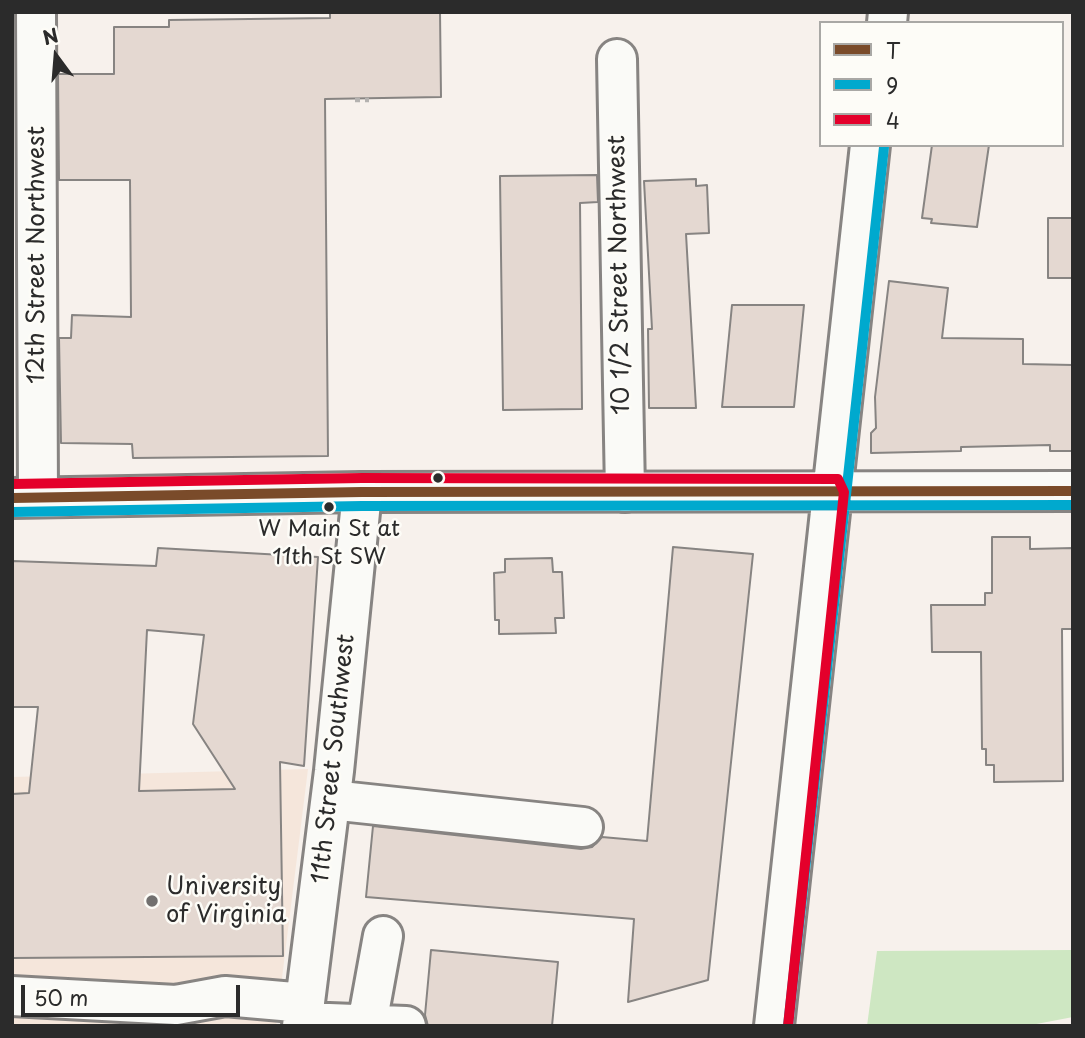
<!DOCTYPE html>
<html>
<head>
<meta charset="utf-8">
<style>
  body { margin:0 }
  #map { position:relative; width:1085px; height:1038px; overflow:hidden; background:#f7f1ec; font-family:"Playpen Sans",sans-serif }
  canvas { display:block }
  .frame { position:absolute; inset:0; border:14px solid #2b2b2b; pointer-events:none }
  .legend { position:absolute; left:819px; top:21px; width:245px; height:126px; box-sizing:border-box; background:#fdfcf7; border:2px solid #a9a8a5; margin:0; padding:9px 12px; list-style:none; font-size:21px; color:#2b2b2b }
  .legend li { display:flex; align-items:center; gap:14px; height:35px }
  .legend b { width:35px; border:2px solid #a9a8a5 }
  .north { position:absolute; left:21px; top:21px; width:70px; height:70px; -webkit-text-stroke:5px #fdfcf7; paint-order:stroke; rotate:344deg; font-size:19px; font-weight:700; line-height:28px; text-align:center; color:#2b2b2b }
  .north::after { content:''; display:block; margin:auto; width:24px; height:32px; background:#2b2b2b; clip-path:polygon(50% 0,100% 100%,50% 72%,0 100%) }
  .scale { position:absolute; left:21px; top:985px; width:219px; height:32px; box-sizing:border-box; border:4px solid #2b2b2b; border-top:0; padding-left:9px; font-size:21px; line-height:24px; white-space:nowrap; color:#2b2b2b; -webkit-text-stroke:5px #fdfcf7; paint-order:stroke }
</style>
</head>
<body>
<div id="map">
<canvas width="1085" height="1038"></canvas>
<div class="frame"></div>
<ul class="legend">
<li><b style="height:9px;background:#7a4b2a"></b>T</li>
<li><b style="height:9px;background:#00a9ce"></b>9</li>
<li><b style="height:9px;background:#e4002b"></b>4</li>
</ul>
<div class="north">N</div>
<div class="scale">50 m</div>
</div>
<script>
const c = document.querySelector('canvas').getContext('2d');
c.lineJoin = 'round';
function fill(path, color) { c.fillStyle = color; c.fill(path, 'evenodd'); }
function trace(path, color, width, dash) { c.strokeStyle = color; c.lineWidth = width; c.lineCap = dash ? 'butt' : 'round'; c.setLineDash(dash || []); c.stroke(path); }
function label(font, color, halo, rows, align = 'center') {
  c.font = font + ' "Playpen Sans",sans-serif'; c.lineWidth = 5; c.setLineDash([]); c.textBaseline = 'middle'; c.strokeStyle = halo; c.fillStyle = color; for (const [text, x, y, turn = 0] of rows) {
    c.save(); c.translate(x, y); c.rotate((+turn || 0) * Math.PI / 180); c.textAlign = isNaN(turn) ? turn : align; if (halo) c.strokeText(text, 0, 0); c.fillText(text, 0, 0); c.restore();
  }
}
const built = new Path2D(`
  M308 769 276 1026H12V777Z`);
const green = new Path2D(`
  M1073 950V1017L1026 1026H867L877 951Z`);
const building = new Path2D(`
  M330 12H440L441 97 325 99 328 456 133 458 132 444 61 443 59 338H71L72 315 131 317 130 180H59L58 74H114V27H169V20L330 18Z
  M932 145H989L977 227 931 223 932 219 922 218Z
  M597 175 598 202 580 203 582 409 503 410 500 176Z
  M696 179V186L707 185 709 233 686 234 696 408H649L648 329H652L644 181Z
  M1048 218H1073V278H1048Z
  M889 281 948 288 942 338 1023 339V364L1073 365V451H1050V445L961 447V451L871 453V433L876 428 875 397Z
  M732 305H804L794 407H722Z
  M992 537H1030V549L1073 548V629H1062L1063 781 994 782V765H986V749H982L981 652H932L931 605H985V593H992Z
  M673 547 753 554 708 980 628 1002 634 919 366 897 373 826 581 849 592 847 602 837 647 841Z
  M158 548 318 557 304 766 280 762 283 956 12 958V794L29 793 38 707H12V561L156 566ZM147 630 204 635 193 724 235 789 139 791Z
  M552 558 553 572H562L564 618H555L556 633 499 634V620H495L494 573 505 572V559Z
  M431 950 558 962 552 1026H428L425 1015Z`);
const path = new Path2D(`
  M355 100H369`);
const minor = new Path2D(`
  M36 12 38 497
  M617 59 625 492
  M331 800 583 827
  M12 996 176 1005 225 996 305 1003
  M303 1022 406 1026
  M367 1024 383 936
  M302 1026 334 771 362 492`);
const major = new Path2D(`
  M887 23 888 12
  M12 498 362 492 1073 491
  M774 1026 870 145`);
const bus1 = new Path2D(`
  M12 498 362 492 1073 491`);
const bus2 = new Path2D(`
  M12 512 362 506 1073 505
  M788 1026 884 147`);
const bus3 = new Path2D(`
  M12 484 362 478 838 479 844 492 788 1026`);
const markers = [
  [438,478,6,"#2b2b2b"],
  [329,507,6,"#2b2b2b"],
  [152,901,7,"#72706f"]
];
const busNames = [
  ["W Main St at",329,530],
  ["11th St SW",329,558]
];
const streetNames = [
  ["12th Street Northwest",37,255,-90],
  ["10 1/2 Street Northwest",620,275,-91],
  ["11th Street Southwest",334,759,-84]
];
const poiNames = [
  ["University",166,887],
  ["of Virginia",166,915]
];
fill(built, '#f5e6db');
fill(green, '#cee7c2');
fill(building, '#e4d8d1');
trace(building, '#878482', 2);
trace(minor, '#878482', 44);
trace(major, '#878482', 44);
trace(path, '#b4b2b0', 4.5, [5, 5]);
trace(minor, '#fafaf7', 38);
trace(major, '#fafaf7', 38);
trace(bus1, '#7a4b2a', 10);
trace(bus2, '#00a9ce', 10);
trace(bus3, '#e4002b', 10);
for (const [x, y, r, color] of markers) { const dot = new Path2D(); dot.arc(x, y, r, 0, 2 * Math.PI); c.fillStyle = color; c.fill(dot); trace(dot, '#fdfcf7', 2.5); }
label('22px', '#2b2b2b', '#fdfcf7', busNames);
label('24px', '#2b2b2b', '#fdfcf7', streetNames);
label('24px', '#2b2b2b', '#fdfcf7', poiNames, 'left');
</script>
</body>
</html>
